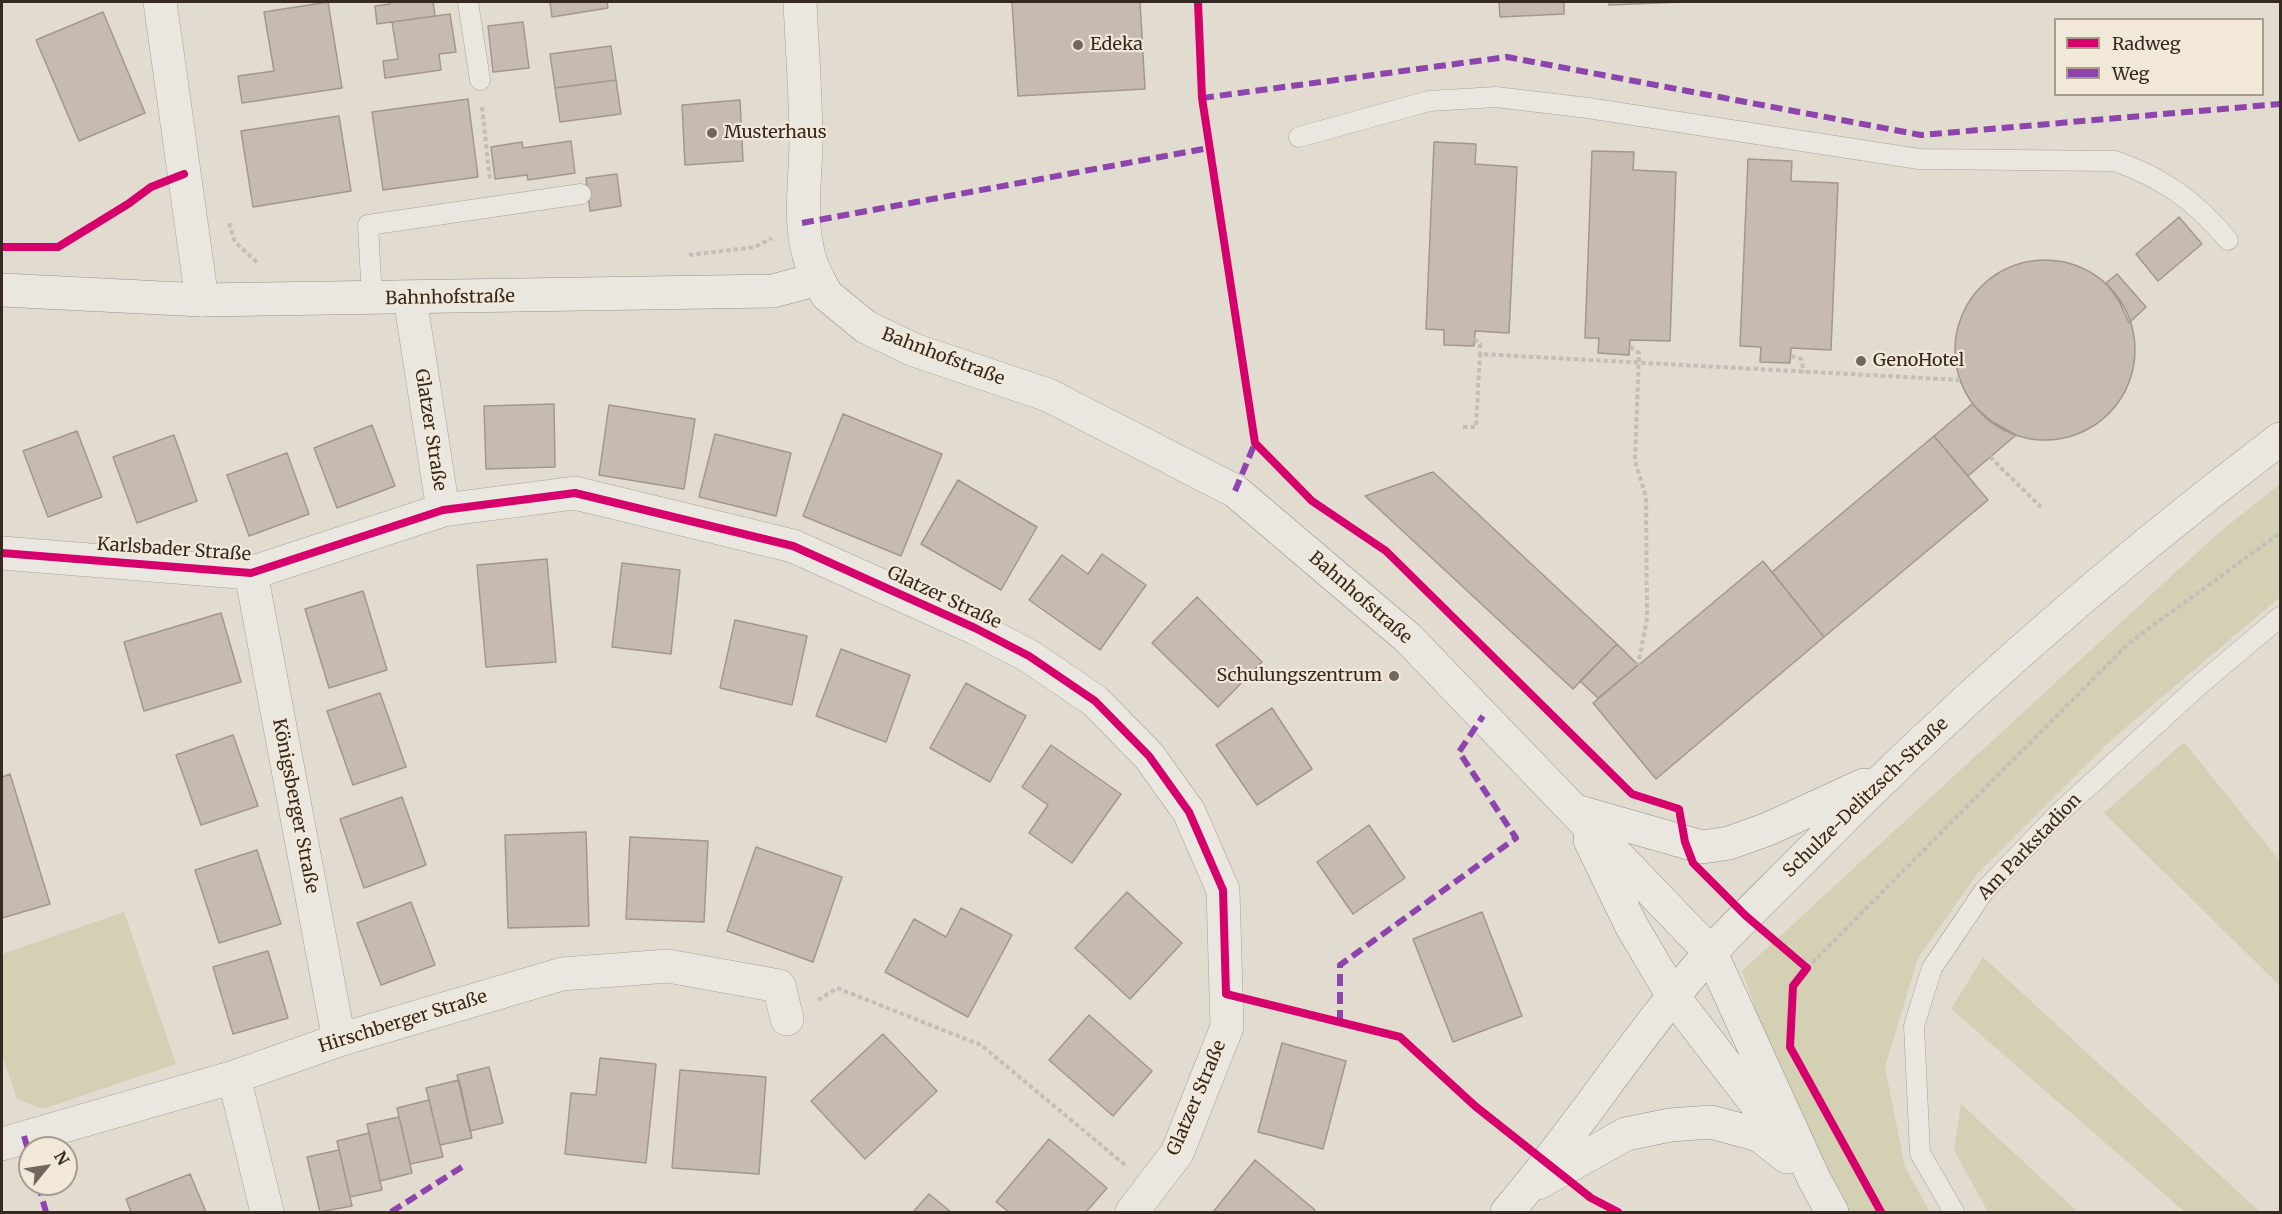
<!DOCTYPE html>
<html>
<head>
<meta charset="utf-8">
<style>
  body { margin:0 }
  #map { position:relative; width:2282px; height:1214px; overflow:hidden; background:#e2dbd0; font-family:Merriweather,serif }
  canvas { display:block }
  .frame { position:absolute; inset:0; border:3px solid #362921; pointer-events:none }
  .legend { position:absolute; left:2054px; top:18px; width:210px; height:78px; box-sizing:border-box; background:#f2e8d7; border:2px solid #a79c8e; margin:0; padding:8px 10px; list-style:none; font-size:18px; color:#362921 }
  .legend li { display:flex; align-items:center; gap:12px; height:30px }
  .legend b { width:30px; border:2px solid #a79c8e }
  .north { position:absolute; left:18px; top:1136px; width:60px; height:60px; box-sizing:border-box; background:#f2e8d7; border:2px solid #a79c8e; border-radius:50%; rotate:60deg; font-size:16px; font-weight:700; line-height:24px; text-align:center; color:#362921 }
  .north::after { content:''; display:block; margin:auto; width:21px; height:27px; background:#72675e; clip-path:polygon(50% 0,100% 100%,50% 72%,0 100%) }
</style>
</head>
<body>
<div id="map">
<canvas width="2282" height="1214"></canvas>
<div class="frame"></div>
<ul class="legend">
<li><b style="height:8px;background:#d6006c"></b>Radweg</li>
<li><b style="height:8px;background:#8e44ad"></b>Weg</li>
</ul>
<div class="north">N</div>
</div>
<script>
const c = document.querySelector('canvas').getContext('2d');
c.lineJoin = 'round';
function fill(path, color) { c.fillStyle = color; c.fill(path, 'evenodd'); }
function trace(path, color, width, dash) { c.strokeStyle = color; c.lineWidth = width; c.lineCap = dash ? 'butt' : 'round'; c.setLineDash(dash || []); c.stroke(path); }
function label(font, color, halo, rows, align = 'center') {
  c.font = font + ' Merriweather,serif'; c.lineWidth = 4.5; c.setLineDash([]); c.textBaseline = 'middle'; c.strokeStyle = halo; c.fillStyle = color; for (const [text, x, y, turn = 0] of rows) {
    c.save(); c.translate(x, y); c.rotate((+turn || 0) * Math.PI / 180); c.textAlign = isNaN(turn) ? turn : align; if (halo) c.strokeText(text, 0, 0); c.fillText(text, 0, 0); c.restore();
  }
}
const green = new Path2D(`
  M2280 484V597L2110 741 1977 874 1918 958 1885 1067 1905 1167 1930 1212H1850L1774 1062 1742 971 2216 535Z
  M2184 742 2280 861V986L2104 813Z
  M124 912 176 1064 43 1109 17 1099 2 1054V954Z
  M1983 957 2260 1212H2185L1951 1009Z
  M1961 1104 2078 1212H1988L1954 1150Z`);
const building = new Path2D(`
  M328 2 342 88 242 103 238 76 274 71 264 12Z
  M389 2H433L435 16 377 24 375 6 390 4Z
  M550 2H607L608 8 552 17Z
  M1012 2H1140L1145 89 1018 96Z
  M1499 2H1564V14L1500 17Z
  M1609 2H1682L1609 5Z
  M103 12 145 113 79 141 36 40Z
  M450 14 456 52 439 54 441 70 385 78 383 61 398 59 392 22Z
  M523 22 529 68 493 72 488 26Z
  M611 46 616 80 555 88 550 54Z
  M616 80 621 114 560 122 555 88Z
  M468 99 478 177 383 190 372 112Z
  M740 100 743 161 685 165 682 105Z
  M339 116 351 191 253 207 241 131Z
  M571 141 575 173 528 180 527 175 495 179 491 147 522 142 523 148Z
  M1434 142 1476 144 1475 164 1517 167 1509 333 1475 331 1474 346 1444 345V330L1426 329Z
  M1592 151 1634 152 1633 170 1676 172 1670 341 1630 340 1629 355 1598 353 1599 338H1585Z
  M1748 159 1792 161 1791 181 1838 183 1831 350 1791 348 1790 363 1760 362 1761 347 1740 346Z
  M617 174 621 206 590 211 586 178Z
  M2179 217 2202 244 2158 281 2136 254Z
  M1955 350a90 90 0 1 1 180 0a90 90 0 1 1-180 0Z
  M2117 274 2146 307 2129 323 2119 301 2106 283Z
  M554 404 555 467 486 469 484 406Z
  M1972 404 1991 421 2016 435 1968 476 1934 436Z
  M609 405 695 419 684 489 599 475Z
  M843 414 942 454 901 556 803 516Z
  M372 425 395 486 337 508 314 448Z
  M77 431 102 497 48 517 23 451Z
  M715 434 791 453 776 516 699 497Z
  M174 435 197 501 137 523 113 457Z
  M1934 436 1988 500 1824 637 1772 572Z
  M287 453 309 514 249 536 227 475Z
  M1433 472 1617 644 1573 689 1365 496Z
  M958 480 1037 527 1001 590 921 544Z
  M1102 554 1146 585 1100 650 1029 600 1062 555 1088 574Z
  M547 559 556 662 486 667 477 565Z
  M1763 561 1824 637 1656 779 1593 703Z
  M622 563 680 570 671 654 612 647Z
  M363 591 387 670 329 688 305 609Z
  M1197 597 1262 662 1218 707 1152 643Z
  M221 613 241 682 144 711 124 642Z
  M735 620 807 636 792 705 720 688Z
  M1617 644 1638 665 1598 698 1580 681Z
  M841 649 910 675 886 742 816 716Z
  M966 683 1026 716 990 782 930 748Z
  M380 693 406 767 353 785 327 711Z
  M1272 708 1312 769 1257 805 1216 745Z
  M233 735 258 806 201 825 176 755Z
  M1051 745 1121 794 1072 863 1029 833 1048 805 1022 787Z
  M10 774 50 904 2 918V777Z
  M402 797 426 865 364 888 340 819Z
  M1369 825 1405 878 1353 914 1317 862Z
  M586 832 589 926 508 928 505 835Z
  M630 837 708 841 704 922 626 919Z
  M756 847 842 877 813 962 727 931Z
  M257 850 281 924 219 943 195 870Z
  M1127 892 1182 943 1130 999 1075 948Z
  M411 902 435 965 381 985 357 923Z
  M961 908 1012 935 968 1017 885 972 914 919 946 937Z
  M1482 912 1522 1016 1453 1042 1413 939Z
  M268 951 288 1018 233 1034 213 967Z
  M1089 1015 1152 1071 1113 1116 1049 1060Z
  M883 1034 937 1091 865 1159 811 1101Z
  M1282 1043 1346 1061 1323 1149 1258 1132Z
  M600 1058 656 1064 646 1163 565 1154 571 1093 596 1095Z
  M489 1067 503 1123 470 1131 457 1075Z
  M680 1070 766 1077 759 1174 672 1168Z
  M459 1080 472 1138 440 1145 426 1088Z
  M429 1100 443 1157 410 1164 397 1108Z
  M399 1117 412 1173 380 1181 367 1124Z
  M369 1133 382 1190 350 1197 337 1141Z
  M1049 1139 1107 1188 1086 1212H1009L996 1202Z
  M339 1150 352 1206 320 1212 307 1157Z
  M1255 1160 1315 1210 1313 1212H1213Z
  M190 1174 206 1212H131L126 1199Z
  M929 1194 951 1212H913Z`);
const path = new Path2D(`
  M1198 2 1202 98 1255 443
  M482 107 490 180
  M229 223 235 242 259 264
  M689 255 755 247 772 238
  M1474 339 1480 344V354
  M1630 347 1639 353 1635 461 1646 497 1647 619 1638 665
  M1791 356 1801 359 1804 372
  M1463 427H1476L1480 354 1960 380
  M1990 457 2041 507
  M1807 968 2129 643 2280 533
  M818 1000 837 988 981 1045 1125 1165
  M1261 1002 1400 1037 1475 1106`);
const lane = new Path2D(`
  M468 2 480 80
  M1299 137 1429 101 1496 97 1588 108 1919 159 2115 161C2165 179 2194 200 2228 240
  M372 299 368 225 581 194
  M1954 1212 1920 1153 1914 1026 1932 968 1984 891 2057 815 2197 687 2280 617`);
const street = new Path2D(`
  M160 2 202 300
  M800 2C802 49 806 96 806 144 805 190 796 237 818 279
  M410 298 443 510
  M2 553 251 573 443 510 575 493 793 546 975 628 1029 656 1095 701 1149 756 1189 812 1223 890 1227 1027 1177 1153 1132 1212
  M251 573 339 1040
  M234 1077 267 1212
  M2 1144 234 1077 339 1040 562 974 668 966 779 986 787 1019`);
const secondary = new Path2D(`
  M2 290 202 300 773 291 818 279 827 295 866 327 914 350 1048 395 1235 491 1408 638 1711 953 1814 1179 1832 1212
  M1576 811 1702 847 1729 843 1768 829 1864 785
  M1590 840 1631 925 1673 996 1777 1131
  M1538 1183 1626 1134 1670 1125 1711 1122 1759 1135 1787 1157
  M1507 1212C1579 1129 1637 1034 1711 952 1739 922 1768 894 1796 866 1946 712 2108 569 2280 439`);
const quiet = new Path2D(`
  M1202 98 1507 57 1921 135 2280 104
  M802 223 1209 148
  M1235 491 1255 443
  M1340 1022V965L1516 838 1459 752 1483 716
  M24 1136 30 1156
  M38 1184 46 1212
  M391 1212 462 1167`);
const cycleway = new Path2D(`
  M1198 2 1202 98 1255 443 1312 501 1386 551 1632 794 1679 809 1685 842 1693 863 1746 916 1807 968 1793 986 1790 1047 1881 1212
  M2 247H58L128 204 151 187 184 174
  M2 553 251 573 443 510 575 493 793 546 975 628 1029 656 1095 701 1149 756 1189 812 1223 890 1226 994 1400 1037 1475 1106 1591 1198 1618 1212`);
const markers = [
  [1078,45,6,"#72675e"],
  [712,133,6,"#72675e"],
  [1861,361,6,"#72675e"],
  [1394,676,6,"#72675e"]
];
const poiNames = [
  ["Edeka",1090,45],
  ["Musterhaus",724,133],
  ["GenoHotel",1873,361],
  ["Schulungszentrum",1382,676,"right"]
];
const streetNames = [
  ["Bahnhofstraße",450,298,-1],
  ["Bahnhofstraße",943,357,21],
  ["Glatzer Straße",430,430,81],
  ["Karlsbader Straße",174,550,4],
  ["Glatzer Straße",944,598,25],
  ["Bahnhofstraße",1360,598,41],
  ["Schulze-Delitzsch-Straße",1866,798,-44],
  ["Königsberger Straße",295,806,79],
  ["Am Parkstadion",2030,847,-46],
  ["Hirschberger Straße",403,1022,-17],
  ["Glatzer Straße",1197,1098,-67]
];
fill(green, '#d3d0b4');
fill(building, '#c6bab1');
trace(building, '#a2978f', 1.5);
trace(lane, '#a8a198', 21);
trace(street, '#a8a198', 34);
trace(secondary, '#979088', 34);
trace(path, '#c3beb7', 4, [4.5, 3]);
trace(lane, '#eae7e0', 20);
trace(street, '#eae7e0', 33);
trace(secondary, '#eae7e0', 33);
trace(quiet, '#8e44ad', 6, [12, 6]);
trace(cycleway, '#d6006c', 8);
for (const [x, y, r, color] of markers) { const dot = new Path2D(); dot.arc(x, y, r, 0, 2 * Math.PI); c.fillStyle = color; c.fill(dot); trace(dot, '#f2e8d7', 2); }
label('18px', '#362921', '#f2e8d7', poiNames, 'left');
label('18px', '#362921', '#f2e8d7', streetNames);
</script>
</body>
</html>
